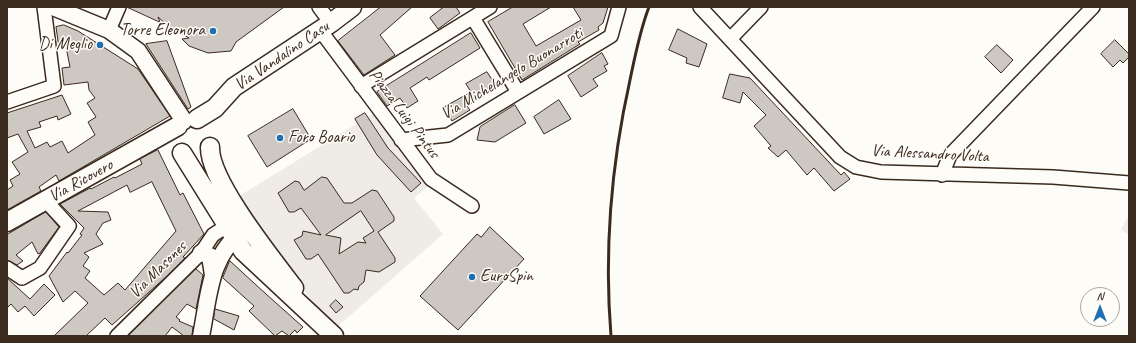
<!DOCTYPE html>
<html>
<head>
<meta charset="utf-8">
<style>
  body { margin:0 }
  #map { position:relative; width:1136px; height:343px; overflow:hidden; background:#fdfcf7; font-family:Caveat,sans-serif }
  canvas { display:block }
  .frame { position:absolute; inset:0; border:8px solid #3b2a1e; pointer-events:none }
  .north { position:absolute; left:1080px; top:287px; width:40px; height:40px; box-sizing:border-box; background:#fdfcf7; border:1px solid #afa8a0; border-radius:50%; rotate:0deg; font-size:11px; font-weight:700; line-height:16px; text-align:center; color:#3b2a1e }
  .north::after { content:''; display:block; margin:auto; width:14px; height:18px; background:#1f6fb2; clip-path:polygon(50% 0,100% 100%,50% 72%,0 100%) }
</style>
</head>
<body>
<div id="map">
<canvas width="1136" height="343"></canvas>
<div class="frame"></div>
<div class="north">N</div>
</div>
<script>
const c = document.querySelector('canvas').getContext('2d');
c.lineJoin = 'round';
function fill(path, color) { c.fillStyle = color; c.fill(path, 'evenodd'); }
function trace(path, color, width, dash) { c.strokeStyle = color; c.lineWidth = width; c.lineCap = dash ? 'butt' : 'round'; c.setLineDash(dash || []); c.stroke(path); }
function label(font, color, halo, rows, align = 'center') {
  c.font = font + ' Caveat,sans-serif'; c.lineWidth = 3; c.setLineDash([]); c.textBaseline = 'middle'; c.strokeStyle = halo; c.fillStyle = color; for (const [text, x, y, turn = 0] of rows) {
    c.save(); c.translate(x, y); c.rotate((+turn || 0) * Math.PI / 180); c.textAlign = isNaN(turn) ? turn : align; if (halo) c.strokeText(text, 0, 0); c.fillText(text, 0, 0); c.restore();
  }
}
const built = new Path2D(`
  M374 113 431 184 414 198 443 234 337 327 311 300 236 198Z
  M1129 215V235L1121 230Z`);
const building = new Path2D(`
  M127 7H284L236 42 231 51 208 53 189 46 182 39 189 38 168 26 158 17 160 22Z
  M381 7H412L380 35 395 55 364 75 338 41Z
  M444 7H456L460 13 438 29 430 18Z
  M513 7H551L523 24 536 46 581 20 573 7H608L603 23 598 27 599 30 578 42 580 44 522 80 488 22Z
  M64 25 78 31 138 69 170 116 59 181 56 175 39 187 41 191 7 210V190L13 186 10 180 20 174 12 162 28 152 18 134 7 138V113L62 95 71 114 58 120 57 116 39 122 41 127 27 131 35 148 47 142 50 147 62 141 68 153 95 135 88 122 96 117 87 103 95 98 89 90 88 82 64 85 62 68 70 67 66 47 59 48 56 27Z
  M678 29 707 44 699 67 686 63 687 58 669 50Z
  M471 33 480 48 429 80 427 77 410 88 418 101 407 108 400 98 387 106 377 92Z
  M1115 40 1129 54V57L1123 63 1120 60 1113 67 1101 54Z
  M167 41 191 107 188 109 146 44Z
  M997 45 1013 60 1001 73 985 57Z
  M602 53 608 64 604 66 607 71 593 79 598 86 581 97 568 76Z
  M487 72 495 84 486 89 488 93 467 106 470 110 452 121 444 107 471 92 466 84Z
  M730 74 750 78 841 175 844 172 850 179 834 191 814 168 807 175 786 150 778 157 768 148 771 146 754 126 766 115 743 92 740 103 723 98Z
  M559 100 571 119 544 134 534 117Z
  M515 105 526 123 495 142 477 140 480 127Z
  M293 109 311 139 267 167 248 136Z
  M365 113 388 148 421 183 411 192 377 155 355 119Z
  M158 150 180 195 183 193 204 234 183 257 185 258 166 277 112 325 105 318 86 336H54L88 303 75 291 63 302 49 276 67 252 68 253 82 235 80 234 84 228 60 204 90 188 91 189 114 177 115 178 142 164 140 159ZM152 182 176 231 125 290 118 283 104 295 85 278 90 271 83 266 89 257 84 253 103 244 96 234 103 223 111 220 108 212 78 211 127 185 130 192Z
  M322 177 327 178 344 203H352L372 190 377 191 394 217V221L378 232 395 258V262L379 272 366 270 364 282 359 286 358 290 354 289 349 293H344L318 254 311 259H306L294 240 302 236 303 231 321 235 301 208 294 212H289L278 193 295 181 299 182 304 190ZM361 211 374 231 363 238 366 243 358 242 339 254 341 238 326 235Z
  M46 212 59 227 40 253 38 254 32 242 16 255 23 261 17 265 7 260V235Z
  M490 227 524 259 458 330 420 296 477 234 481 237Z
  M230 261 266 294 303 327 297 333 295 330 289 336 282 331 275 336 249 311 254 306 223 278Z
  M196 269 203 275 196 309 187 304 176 317 180 320 179 321 193 327 192 336H184L172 327 165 336H128Z
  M7 278 30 299 44 284 55 295 34 316 25 306 18 312 11 304 7 308Z
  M336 300 343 307 336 313 330 306Z
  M215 309 239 316 234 330 214 319Z`);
const minor = new Path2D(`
  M319 7 331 23
  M700 7 840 157 856 167 881 172 1053 177 1129 183
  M473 18 518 92
  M109 30 119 7
  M320 30 431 179 472 206
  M731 38 761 7
  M361 86 490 7
  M7 102 54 86 44 7
  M401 140 448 135 611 36 619 7
  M942 175 950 155 1093 7
  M7 268 22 278 40 268 69 226 45 200
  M117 336 201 253 213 235 222 229`);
const tertiary = new Path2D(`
  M53 7 109 30 138 51 184 121
  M201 253 210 256 213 275
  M201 336C209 297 209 255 244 230`);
const secondary = new Path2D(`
  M197 119 215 108 234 87 331 23 352 7
  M210 147C209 181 272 259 294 288
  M182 153 243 251 334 336
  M7 222 178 126`);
const rail = new Path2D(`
  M611 336C604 250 611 165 630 80 635 56 640 30 649 7`);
const markers = [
  [213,31,4,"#1f6fb2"],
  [100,45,4,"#1f6fb2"],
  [280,138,4,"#1f6fb2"],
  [472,277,4,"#1f6fb2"]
];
const poiNames = [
  ["Torre Eleonora",205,31],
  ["Di Meglio",92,45],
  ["Foro Boario",288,138,"left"],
  ["EuroSpin",480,277,"left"]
];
const streetNames = [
  ["Via Vandalino Casu",282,56,-34],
  ["Via Michelangelo Buonarroti",512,74,-31],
  ["Piazza Luigi Pintus",404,114,53],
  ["Via Alessandro Volta",930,154,3],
  ["Via Ricovero",81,181,-29],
  ["Via Masones",158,270,-45]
];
fill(built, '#efece7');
fill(building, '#cdc8c2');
trace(building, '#3b2a1e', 1);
trace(minor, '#3b2a1e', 16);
trace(tertiary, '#3b2a1e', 19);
trace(secondary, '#3b2a1e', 21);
trace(minor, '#fdfcf7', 13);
trace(tertiary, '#fdfcf7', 16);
trace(secondary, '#fdfcf7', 18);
trace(rail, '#3b2a1e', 3);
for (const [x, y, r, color] of markers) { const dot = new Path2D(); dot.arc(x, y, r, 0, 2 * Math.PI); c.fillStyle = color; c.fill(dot); trace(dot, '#fdfcf7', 1.5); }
label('17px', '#3b2a1e', '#fdfcf7', poiNames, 'right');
label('17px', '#3b2a1e', '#fdfcf7', streetNames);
</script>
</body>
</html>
